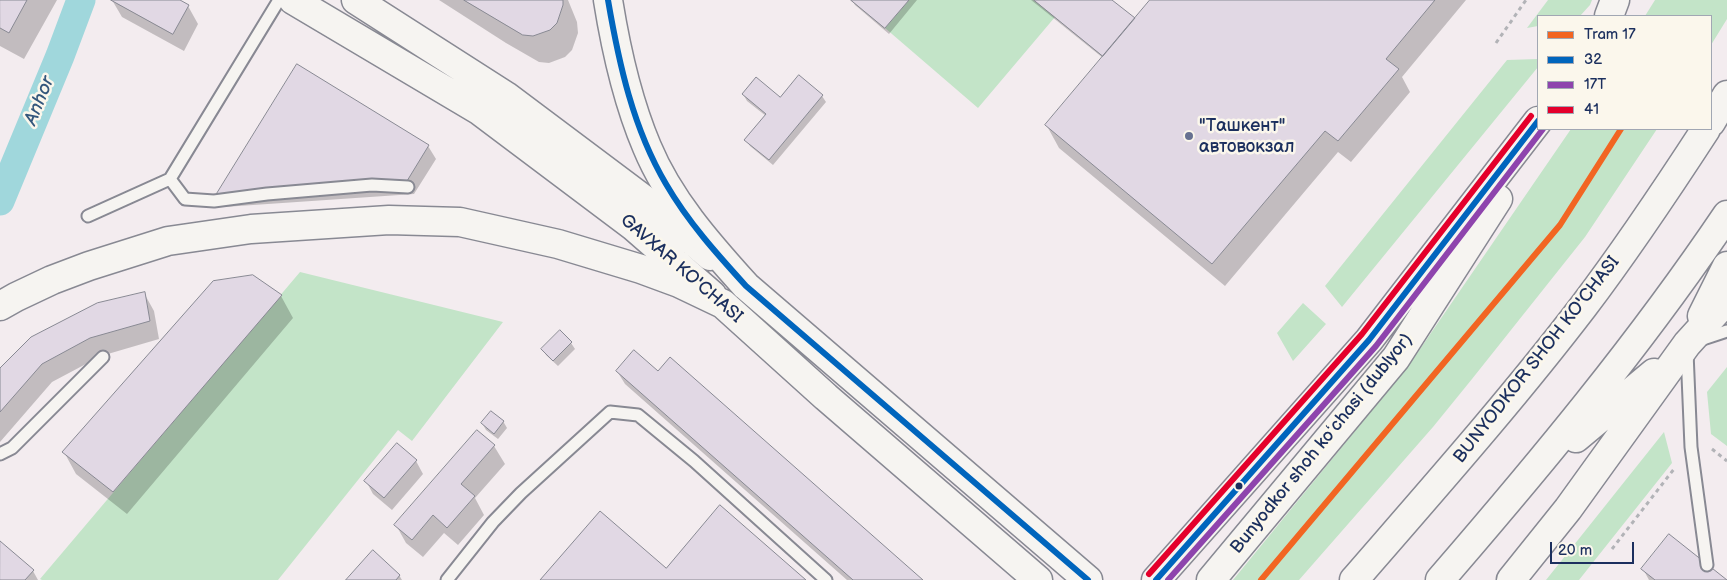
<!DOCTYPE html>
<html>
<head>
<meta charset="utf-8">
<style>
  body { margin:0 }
  #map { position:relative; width:1727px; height:580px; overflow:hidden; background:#f3ecef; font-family:"Balsamiq Sans",sans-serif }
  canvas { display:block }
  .legend { position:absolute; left:1537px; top:15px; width:175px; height:115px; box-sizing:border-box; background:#fbf7ec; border:1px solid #a1a7b3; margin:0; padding:6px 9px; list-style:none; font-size:15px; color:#1b2f5e }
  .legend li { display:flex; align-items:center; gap:10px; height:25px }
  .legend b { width:25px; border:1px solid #a1a7b3 }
  .scale { position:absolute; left:1550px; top:542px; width:84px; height:22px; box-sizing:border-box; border:2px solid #1b2f5e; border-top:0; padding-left:6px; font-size:15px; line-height:18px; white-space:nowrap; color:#1b2f5e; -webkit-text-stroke:4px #fbf7ec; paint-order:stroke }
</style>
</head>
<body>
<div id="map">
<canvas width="1727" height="580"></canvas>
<ul class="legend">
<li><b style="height:6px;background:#f26522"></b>Tram 17</li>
<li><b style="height:6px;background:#0065bd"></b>32</li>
<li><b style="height:6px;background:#8e44ad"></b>17T</li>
<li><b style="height:6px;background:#e4002b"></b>41</li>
</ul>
<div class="scale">20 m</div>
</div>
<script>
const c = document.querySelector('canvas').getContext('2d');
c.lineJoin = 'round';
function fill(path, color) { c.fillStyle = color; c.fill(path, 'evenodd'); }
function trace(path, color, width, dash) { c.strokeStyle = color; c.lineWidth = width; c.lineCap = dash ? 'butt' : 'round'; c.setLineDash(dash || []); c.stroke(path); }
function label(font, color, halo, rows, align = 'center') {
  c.font = font + ' "Balsamiq Sans",sans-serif'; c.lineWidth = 5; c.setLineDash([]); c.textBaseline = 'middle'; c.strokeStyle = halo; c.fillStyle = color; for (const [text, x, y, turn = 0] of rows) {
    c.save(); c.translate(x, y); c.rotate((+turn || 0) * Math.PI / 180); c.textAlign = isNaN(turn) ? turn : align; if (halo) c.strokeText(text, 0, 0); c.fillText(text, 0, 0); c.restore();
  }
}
const green = new Path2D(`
  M909 0H1034L1055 17 978 108 885 28Z
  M1548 0H1592L1590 5 1580 16H1538V26L1527 28Z
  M1655 0H1727V19L1711 45V16H1645Z
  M1538 59V67L1342 307 1325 286 1507 60Z
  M1571 129H1657L1585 237 1472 379 1433 427 1299 580H1233L1409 365Z
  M300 272 503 322 412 441 398 430 278 580H42L40 579Z
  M1303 303 1326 324 1293 361 1277 333Z
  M1727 367V446L1711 434 1707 392Z
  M1664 432 1672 463 1579 580H1546Z`);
const shadow = new Path2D(`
  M0 0H57L24 59 0 46Z
  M112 0H177L188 6 198 24 184 51 122 17Z
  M439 0H568L577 22 578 33 572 50 565 57 549 63 539 62 506 43Z
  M852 0H917L889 34 855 5Z
  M1031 0H1110L1135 20 1152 0H1466L1402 77 1410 92 1351 162 1338 152 1225 286 1059 148 1047 126 1103 58Z
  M743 94 781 99 822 96 826 102 773 165 750 146 746 140 766 116 747 101Z
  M428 146 436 159 414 194 224 207 217 195Z
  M144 293 154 311 159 339 101 356 52 382 0 442V370Z
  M281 296 293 318 127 514 76 474 64 452Z
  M560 332 571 343 575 349 558 366 546 355 543 349Z
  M617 371 658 373 921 580H847L625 384Z
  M503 421 507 428 498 439 486 430 482 423Z
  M477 431 494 446 505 464 475 498 484 515 458 545 444 533 423 557 406 543 396 525Z
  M416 461 423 474 392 510 373 494 366 481Z
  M0 542 33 571 38 580H0Z
  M1643 569 1725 580H1649Z
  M399 575 402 580H348Z`);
const canal = new Path2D(`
  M0 201 60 56 81 0`);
const building = new Path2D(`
  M0 0H27L9 33 0 28Z
  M111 0H180L189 5 173 34Z
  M464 0H563V5L557 23 550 30 533 36 523 35Z
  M851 0H909L885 28Z
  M1034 0H1112L1135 18 1103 56Z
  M1150 0H1435L1386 59 1399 69 1338 141 1325 131 1212 264 1045 125Z
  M297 64 429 145 407 181 216 195Z
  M799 75 823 95 769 160 744 140 766 114 742 94 756 77 780 97Z
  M253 275 282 295 113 492 62 452 213 281Z
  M145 292 150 321 90 338 42 364 0 412V368L31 337 97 303Z
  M560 330 572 342 553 361 541 349Z
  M634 350 658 371 670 357 923 580H853L616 371Z
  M491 411 504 421 494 434 481 423Z
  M477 430 495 445 461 484 475 496 447 528 433 515 412 540 394 525Z
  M397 443 417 460 384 498 364 481Z
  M720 505 806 580H540L600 511 666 568Z
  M1669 534 1727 580H1655L1641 569Z
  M0 541 34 570 25 580H0Z
  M373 550 400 575 396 580H346Z`);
const path = new Path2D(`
  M1496 43 1526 0
  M1712 449 1727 461
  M1612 549 1674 469`);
const lane = new Path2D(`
  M170 179 185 199 214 201 267 194 372 185 408 187
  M88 216 170 179 279 0
  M1700 340 1727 331
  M1687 352 1691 447 1707 565
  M0 454 12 448 103 357
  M447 580 493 522 521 493 610 412 638 415 694 461 826 580`);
const secondary = new Path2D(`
  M293 0 480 111 633 226 712 295
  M356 0 506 96 646 201 710 256
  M1156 580 1369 340 1538 121
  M1211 580 1396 358 1498 199`);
const primary = new Path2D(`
  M608 0C616 50 627 100 647 147 669 200 708 244 746 286L1088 580
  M1609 16 1615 0
  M1711 122 1727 95
  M0 306 16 297 52 280 89 266 168 241 251 229 389 220 460 222 558 244 641 269 679 283 723 304 826 397 1038 580
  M1702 316 1727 266
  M1576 438 1654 373
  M1354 580C1432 490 1511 401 1583 307 1627 249 1667 189 1706 129
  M1440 580C1541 463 1640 344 1727 215
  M1511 580 1568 509 1687 344 1727 300`);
const bus1 = new Path2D(`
  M608 0C619 64 633 128 666 184 688 222 717 254 746 286L1088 580
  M1156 580 1369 340 1538 121`);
const bus2 = new Path2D(`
  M1168 580 1376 346 1543 129`);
const bus3 = new Path2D(`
  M1149 574 1362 334 1531 116`);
const tram1 = new Path2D(`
  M1261 580 1560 225 1621 129`);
const markers = [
  [1189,136,5,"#677191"],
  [1239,486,4.5,"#1b2f5e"]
];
const poiNames = [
  ["\"Ташкент\"",1199,126],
  ["автовокзал",1199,147]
];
const streetNames = [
  ["GAVXAR KO'CHASI",681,269,41],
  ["BUNYODKOR SHOH KO'CHASI",1537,360,-52],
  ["Bunyodkor shoh koʻchasi (dublyor)",1322,444,-51]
];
const waterNames = [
  ["Anhor",40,101,-68]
];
fill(green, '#c3e4c8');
fill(shadow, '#0003');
trace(canal, '#a0d7dc', 29);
fill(building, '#e1d8e4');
trace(building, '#888993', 1);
trace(lane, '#888993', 15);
trace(secondary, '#888993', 31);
trace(primary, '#888993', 31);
trace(path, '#b2b3b7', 3, [4, 4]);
trace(lane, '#f6f4f1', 11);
trace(secondary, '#f6f4f1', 28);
trace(primary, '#f6f4f1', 28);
trace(bus1, '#0065bd', 6);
trace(bus2, '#8e44ad', 6);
trace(bus3, '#e4002b', 6);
trace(tram1, '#f26522', 6);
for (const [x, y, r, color] of markers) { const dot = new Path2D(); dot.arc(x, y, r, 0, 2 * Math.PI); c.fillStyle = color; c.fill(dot); trace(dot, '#fbf7ec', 2); }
label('18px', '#1b2f5e', '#fbf7ec', poiNames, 'left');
label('18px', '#1b2f5e', '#fbf7ec', streetNames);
label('italic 19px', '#34577c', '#fbf7ec', waterNames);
</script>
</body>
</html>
